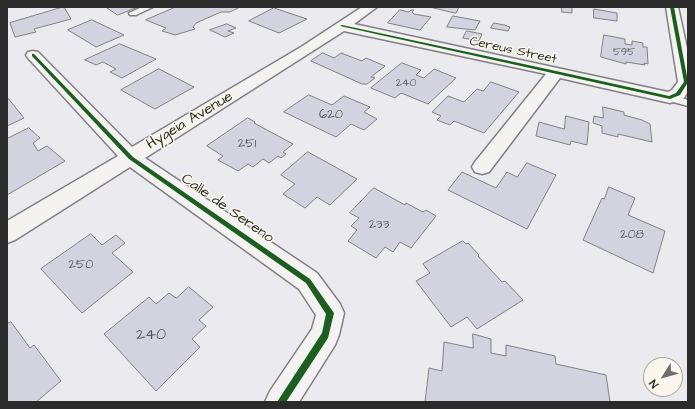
<!DOCTYPE html>
<html>
<head>
<meta charset="utf-8">
<style>
  body { margin:0 }
  #map { position:relative; width:695px; height:409px; overflow:hidden; background:#eaeaef; font-family:"Architects Daughter",sans-serif }
  canvas { display:block }
  .frame { position:absolute; inset:0; border:8px solid #2b2b2b; pointer-events:none }
  .north { position:absolute; left:643px; top:357px; width:40px; height:40px; box-sizing:border-box; background:#fbf7ec; border:1px solid #a8a59f; border-radius:50%; rotate:233deg; font-size:11px; font-weight:700; line-height:16px; text-align:center; color:#2b2b2b }
  .north::after { content:''; display:block; margin:auto; width:14px; height:18px; background:#6e6e70; clip-path:polygon(50% 0,100% 100%,50% 72%,0 100%) }
</style>
</head>
<body>
<div id="map">
<canvas width="695" height="409"></canvas>
<div class="frame"></div>
<div class="north">N</div>
</div>
<script>
const c = document.querySelector('canvas').getContext('2d');
c.lineJoin = 'round';
function fill(path, color) { c.fillStyle = color; c.fill(path, 'evenodd'); }
function trace(path, color, width, dash) { c.strokeStyle = color; c.lineWidth = width; c.lineCap = dash ? 'butt' : 'round'; c.setLineDash(dash || []); c.stroke(path); }
function label(font, color, halo, rows, align = 'center') {
  c.font = font + ' "Architects Daughter",sans-serif'; c.lineWidth = 3; c.setLineDash([]); c.textBaseline = 'middle'; c.strokeStyle = halo; c.fillStyle = color; for (const [text, x, y, turn = 0] of rows) {
    c.save(); c.translate(x, y); c.rotate((+turn || 0) * Math.PI / 180); c.textAlign = isNaN(turn) ? turn : align; if (halo) c.strokeText(text, 0, 0); c.fillText(text, 0, 0); c.restore();
  }
}
const building = new Path2D(`
  M64 7 71 19 34 29 36 32 15 37 10 23Z
  M106 7H138L118 15Z
  M176 7H240L230 12H221L196 23 193 27 195 29 175 35 162 31 166 28 146 20Z
  M430 7H459L456 13Z
  M562 7H572V13L562 12Z
  M274 8 307 19 279 33 249 21Z
  M594 9 617 13V21L594 18Z
  M400 10 409 12 411 10H414L412 12 414 14 431 17 420 30 388 23Z
  M453 16 480 21 475 30 447 27Z
  M92 20 124 35 96 47 68 30Z
  M494 23 504 25 510 27 508 31 491 28Z
  M227 24 236 28 228 31 234 33 225 37 210 30Z
  M467 31 482 34 479 41 463 38Z
  M604 35 625 39V44L632 45V41L643 43V47H647L648 64 644 63 645 65 626 62V64L601 57Z
  M120 44 156 59 122 78 110 72 116 69 103 62 96 65 85 60Z
  M323 53 334 58 341 53 362 61 366 58 385 66 371 77 375 78 367 84H362L311 61Z
  M402 63 421 70 416 75 424 78 434 69 456 78 428 104 401 93 395 98 371 88Z
  M159 69 194 87 155 109 121 90Z
  M491 82 519 92 484 133 454 121 450 125 437 120 441 116 432 112 448 96 464 102 477 89 483 91Z
  M309 95 332 105 344 96 370 107 364 112 377 119 364 130 351 124 336 137 284 112Z
  M7 97 24 118 7 126Z
  M603 107 624 112V115L642 120 650 124 652 142 618 134V137L602 133V126L593 123 594 116 603 118Z
  M566 116 589 122 587 145 571 141 570 145 536 136 539 122 564 129Z
  M248 118 255 122 254 123 293 144 283 152 286 154 281 158 278 156 269 163 263 159 253 167 248 164 238 171 218 160 223 156 207 146Z
  M29 128 40 138 33 143 38 151 47 146 65 161 7 195V139Z
  M308 152 357 179 330 205 317 197 305 208 283 194 295 184 281 175Z
  M527 163 556 175 527 229 448 190 462 172 496 188 507 172 517 177Z
  M609 187 635 198 628 215 665 231 653 273 583 240 602 198 604 199Z
  M374 188 405 205 406 203 423 212 426 210 436 216 411 248 400 242 393 252 385 247 376 258 348 241 357 230 351 226 359 218 350 213Z
  M91 234 102 245 116 235 125 243 112 253 133 272 82 313 41 269Z
  M463 241 466 244 468 243 479 255 478 256 502 282 505 281 523 300 477 329 467 317 451 327 416 281 430 273 423 264Z
  M189 287 213 307 199 320 206 326 192 339 200 347 156 391 104 334 149 297 156 304 169 293 176 298Z
  M11 322 30 348 34 345 61 381 36 402H7V324Z
  M473 334 491 339V353L506 356V345L555 356 556 364 606 375 610 402H425L429 368 442 371 444 342 473 348Z`);
const lane = new Path2D(`
  M142 7H153L136 15H130L129 13Z
  M670 95 688 100V106L666 100 665 98Z`);
const street = new Path2D(`
  M362 7H377L354 24 668 92 672 90 678 82 666 7H678L688 53V91L684 98 670 103 560 78 489 172 482 174 475 172 472 167 475 162 546 74 344 31 145 158 317 273 340 304 344 313 339 335 335 345 299 402H265L270 391 312 329 316 315 299 289 130 167 15 240 7 243V221L118 156 28 58 26 55 28 52 33 51 38 52 132 147 301 47Z`);
const cycleway = new Path2D(`
  M670 7H674L688 82 680 95 670 99 340 26 342 25 556 71 669 96 676 93 684 82Z
  M32 54H34L133 157 310 279 334 313 328 338 286 402H277L322 333 326 314 306 283 129 159 32 56Z`);
const farNumbernames = [
  ["595",624,53],
  ["240",406,84]
];
const farStreetnames = [
  ["Cereus Street",513,51,12]
];
const numberNames = [
  ["620",331,115],
  ["251",247,144],
  ["233",379,225],
  ["208",632,235],
  ["250",81,265]
];
const streetNames = [
  ["Hygeia Avenue",190,121,-31],
  ["Calle de Sereno",227,209,35]
];
const nearNumbernames = [
  ["240",151,336]
];
fill(building, '#d2d3df');
trace(building, '#818183', 1);
trace(lane, '#818183', 3);
trace(street, '#818183', 3);
fill(lane, '#f4f3f1');
fill(street, '#f4f3f1');
fill(cycleway, '#1b5e20');
label('11px', '#58585b', null, farNumbernames);
label('13px', '#2b2b2b', '#fbf7ec', farStreetnames);
label('13px', '#58585b', null, numberNames);
label('15px', '#2b2b2b', '#fbf7ec', streetNames);
label('16px', '#58585b', null, nearNumbernames);
</script>
</body>
</html>
